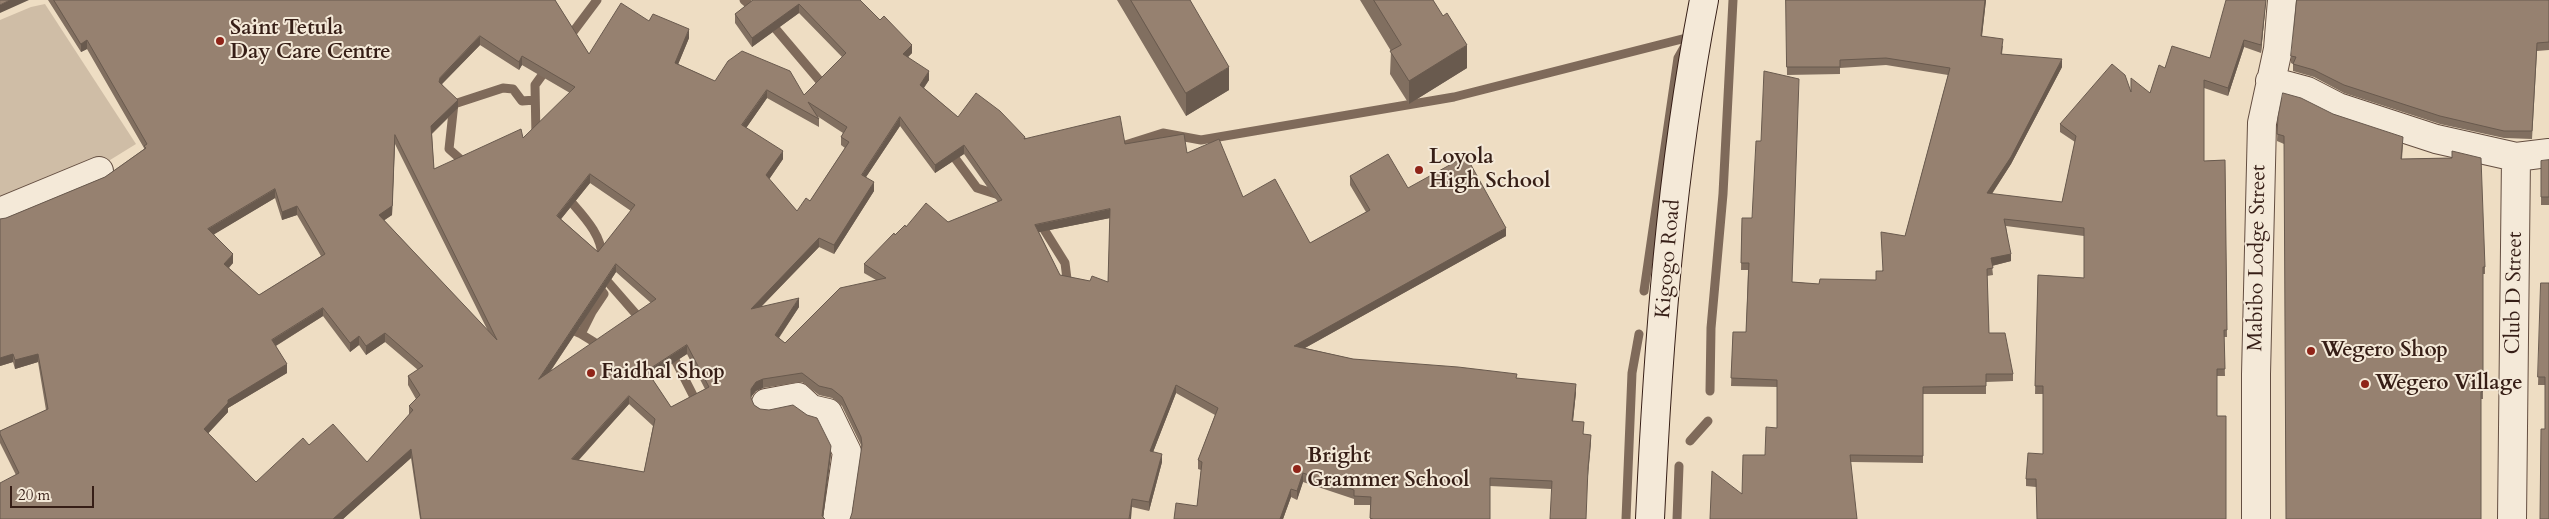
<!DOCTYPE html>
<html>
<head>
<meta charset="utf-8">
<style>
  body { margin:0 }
  #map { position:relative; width:2549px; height:519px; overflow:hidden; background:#eeddc3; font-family:Cardo,serif }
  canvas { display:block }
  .scale { position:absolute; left:10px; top:486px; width:84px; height:22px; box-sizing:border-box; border:2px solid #361e16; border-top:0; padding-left:6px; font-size:15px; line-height:18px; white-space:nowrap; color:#361e16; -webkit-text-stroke:4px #f4e9d8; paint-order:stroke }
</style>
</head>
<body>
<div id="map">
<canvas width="2549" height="519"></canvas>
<div class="scale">20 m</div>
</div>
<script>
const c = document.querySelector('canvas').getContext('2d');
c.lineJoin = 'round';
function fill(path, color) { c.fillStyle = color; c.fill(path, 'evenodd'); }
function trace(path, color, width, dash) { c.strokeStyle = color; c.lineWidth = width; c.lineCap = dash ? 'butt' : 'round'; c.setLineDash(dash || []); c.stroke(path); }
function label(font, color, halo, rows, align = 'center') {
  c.font = font + ' Cardo,serif'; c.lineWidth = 4; c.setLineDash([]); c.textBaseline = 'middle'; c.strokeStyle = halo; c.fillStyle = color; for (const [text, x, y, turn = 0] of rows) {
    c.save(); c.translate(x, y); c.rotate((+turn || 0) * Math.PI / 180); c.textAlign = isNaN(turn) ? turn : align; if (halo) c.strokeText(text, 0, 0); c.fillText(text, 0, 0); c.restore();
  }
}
const green = new Path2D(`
  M45 4 136 144 76 181 0 206V20L31 7Z`);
const stream = new Path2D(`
  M744 0 757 11
  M769 21 819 80 830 84
  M567 40 597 0
  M454 103 449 149 467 165
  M448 106 503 88 513 89 522 101 535 100
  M536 137 535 85 548 67
  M1122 146 1163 133 1201 140 1454 97 1690 37
  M949 150 977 188 1002 196
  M566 196C581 214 603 234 602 259
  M1040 223 1065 263 1068 287
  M601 274 642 321
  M596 283 604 294 592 312 581 334 594 342 597 349
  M1644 291 1678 58 1686 44
  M565 327 581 334
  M671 352 698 405
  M1710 391 1711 328 1723 194 1733 0
  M1690 441 1708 421
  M1626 519 1632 373 1639 334
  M1677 519 1679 466`);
const street = new Path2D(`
  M2270 81 2307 91 2338 107 2436 139 2516 157 2549 153
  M0 212 99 171
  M766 403 798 397 811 409 828 413 847 452 837 519
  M2256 519V374L2262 123 2278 49 2282 0
  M2512 519 2516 157`);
const secondary = new Path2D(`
  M1650 519C1658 345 1671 171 1704 0`);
const wall = new Path2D(`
  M48 0H555L589 54 649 21 689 38 678 64 715 81 804 95 842 57 799 13 752 47 735 23V14L753 0H860L912 53 908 57 929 80 924 88 958 117 1025 138 1125 144 1187 153 1243 197 1310 243 1366 212 1350 185V176L1408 188 1506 236 1305 348 1353 359 1517 378 1576 392 1573 421 1591 443 1551 489 1490 486V519H1370V505H1354V499L1303 482 1297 500 1291 497 1283 519H1174L1197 506 1201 470 1198 469V460L1215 415 1176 393 1153 452 1162 462 1149 511 1132 507 852 513 862 450 861 445 842 406 832 398 819 395 802 382 763 388 756 391 751 397V399L754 405 831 454 823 517 825 519H420L411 458 343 519H0L16 475 0 443V431L46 410 38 362 15 369 13 362 0 366V219L6 218 105 177 144 149V148L87 49 81 52ZM480 45 519 70 522 65 570 93 523 138 434 169 432 134 458 108 442 84ZM767 98 819 127V119L817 116 843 133 841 137V145L845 148 810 201 797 211 769 179 783 159 746 128ZM900 126 935 173 964 154 998 202 948 222 895 235 864 264V273L876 280 785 343 779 338 799 307 762 306 819 247 834 254 874 191 866 177ZM395 144 488 331 384 220 392 215ZM590 183 631 211 598 252 561 219ZM275 198 282 220 297 215 321 256 259 295 229 268 233 263 214 234ZM1110 218 1108 282 1090 281 1060 275 1039 232ZM616 272 651 303 550 372ZM323 316 350 352 359 345 366 355 385 342 418 370 408 376V385L416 399 409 406V415L367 462 309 445 256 482 208 433 228 412V408L287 373 276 346ZM687 354 705 389 671 407 651 377ZM629 404 653 426 644 472 579 460Z
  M1117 0H1190L1229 90 1186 116Z
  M1360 0H1433L1467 68 1409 104 1390 74 1391 51Z
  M1786 0H1986L1982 36 2003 46 2002 54 2062 67 2011 164 1992 194 2062 202 2075 142 2060 132V124L2131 91 2150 93 2165 68 2210 58 2266 0 2261 53 2244 47 2228 96 2204 88V161L2225 160 2227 337H2224L2225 376H2217L2036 487 2026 486V479L2043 454V394H2035L2038 275 2084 278V236L2006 226 2011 261 1992 266 1993 275 1987 276 1989 333 2013 374V381L1986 382V394H1923V463L1851 462 1742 494 1765 455 1777 428V387L1731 386 1733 332H1746L1748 270H1741L1742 218 1792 282 1819 284 1876 280 1905 236 1948 75 1886 65 1840 68V74L1787 75Z
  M2549 0V50L2537 51 2532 139 2504 138 2440 124 2344 93 2314 77 2293 71V64L2291 63V56Z
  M2333 114 2403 145 2402 159 2452 158V151L2485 267V274H2483V399H2481L2284 144 2277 141 2278 117Z
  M2549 160V205H2541V161Z
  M2541 283H2549L2545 429V385H2538Z`);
const shadedWall = new Path2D(`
  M10 0H29L0 13V5Z
  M1985 0H1986L1981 44V36Z
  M2266 0 2261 53V45Z
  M799 4V13L752 47V38Z
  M689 29V38L675 72V63Z
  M480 36V45L440 86 439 82 440 78Z
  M87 40V49L81 52V44Z
  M2244 40V47L2228 96V88Z
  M912 45V53L903 62V54Z
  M1467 45V68L1409 104V81Z
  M522 56V65L519 70V62Z
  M2062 59V67L2011 164 1987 201V193Z
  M1229 67V90L1186 116V93Z
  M929 71V80L920 93V85Z
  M767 90V98L742 134V125Z
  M458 100V108L431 134V126Z
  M900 117V126L862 183V175Z
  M395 135 392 215 379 224V215Z
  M964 145V154L935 173V165Z
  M783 151V159L766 184V175Z
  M590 174V183L557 224V216Z
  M874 182V191L834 254V245Z
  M275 189V198L208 238V229Z
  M297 206V215L282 220V212Z
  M1110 209V218L1035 233V225Z
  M1506 228V236L1294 354V346Z
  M819 238V247L751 317V309Z
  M233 254V263L224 272V264Z
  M2011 254V261L1991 266V258Z
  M616 264V272L539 388V379Z
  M799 298V307L775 343V335Z
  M323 308V316L272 348V340Z
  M385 333V342L366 355V346Z
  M359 336V345L350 352V343Z
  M687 345V354L647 380V371Z
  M13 354V362L0 366V358Z
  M38 354V362L15 369V360Z
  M287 364V373L228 408V412L204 438V429L228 400Z
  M763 379V388L756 391 751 397V406V389L756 382Z
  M1576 384V392L1572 430V421Z
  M1176 385V393L1150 460V451Z
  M629 396V404L572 467V459Z
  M1591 435V443L1588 476V468Z
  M831 446V454L823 519 822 516Z
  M411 449V458L343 519H333Z
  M1162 454V462L1149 511V502Z
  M1303 473V482L1297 500V491Z
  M1291 489V497L1283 519H1280Z
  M1132 499V507L1131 519H1129Z`);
const building = new Path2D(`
  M0 0H10L0 5Z
  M54 0H555L589 54 621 3 649 21 653 14 689 29 675 63 715 81 728 61 742 51 790 71 804 95 846 53 799 4 752 38 735 14 753 0H860L880 20 884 16 912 45 903 54 929 71 920 85 958 117 976 93 1000 111 1025 137 1024 139 1120 116 1125 144 1184 134 1187 153 1219 139 1243 197 1275 179 1310 243 1370 210 1350 176 1388 154 1408 188 1466 156 1506 228 1294 346 1353 359 1458 367 1517 374 1516 378 1576 384 1572 421 1584 422 1583 434 1591 435 1588 468 1586 519H1550L1552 481 1490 478V519H1373L1370 518 1371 497 1354 496V490L1303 473 1297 491 1291 489 1280 519H1174L1176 503 1197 506 1202 462 1198 460 1218 408 1176 385 1150 451 1162 454 1149 502 1132 499 1129 519H850L852 513 862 445 861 437 842 397 832 389 819 386 802 373 763 379 756 382 751 389V398L754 405 760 409 769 410 793 405 807 415 817 418 831 446 822 516 825 519H421L411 449 333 519H0V483L19 473 0 434V431L48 409 38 354 15 360 13 354 0 358V219L6 218 105 177 146 148 144 146 147 144 87 40 81 44ZM480 36 519 62 522 56 575 87 523 138 521 129 434 169 431 126 458 100 439 82 440 78ZM767 90 819 119 808 102 847 127 841 137 849 142 810 201 806 198 797 211 766 175 783 151 742 125ZM900 117 935 165 964 145 1002 200 948 222 926 203 906 227 905 225 895 235 894 233 864 264 886 278 840 288 785 343 775 335 799 298 751 309 819 238 834 245 874 182 862 175ZM395 135 416 177 497 340 379 215 392 206ZM590 174 635 205 598 252 557 216ZM275 189 282 212 297 206 325 254 259 295 224 264 233 254 208 229ZM1110 209 1108 282 1092 276 1090 281 1060 275 1035 225ZM616 264 656 299 539 379ZM323 308 350 343 359 336 366 346 385 333 423 366 408 376 420 395 409 406 413 410 367 462 333 424 309 445 303 438 256 482 204 429 228 403V400L287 364 272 340ZM687 345 709 387 671 407 647 371ZM629 396 655 419 644 472 572 459Z
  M1131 0H1190L1229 67 1186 93Z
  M1374 0H1433L1443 16 1447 13 1467 45 1409 81 1390 51 1401 45Z
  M1786 0H1985L1981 36 2003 39 2001 54 2062 59 2011 157 1987 193 2062 202 2076 136 2060 124 2112 64 2125 75 2131 92V78L2150 93 2159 65 2165 68 2172 46 2210 58 2226 0H2266L2261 45 2244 40 2228 88 2204 80V161L2225 160 2227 330H2224L2225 369H2217V416H2226V519H2037L2036 479H2026L2028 453 2043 454V386H2035L2038 275 2084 278V228L2004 219 2011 254 1991 258 1993 268 1987 269 1989 333H2005L2013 374H1986V386L1923 387V456L1850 455 1857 519H1710L1712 471 1742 494 1743 455H1765L1766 427 1777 428V380L1731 378 1733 332H1746L1749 263H1741L1742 218H1752L1756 141H1761L1764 71 1799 79 1792 282 1819 284 1820 279 1876 280V271H1883L1881 232 1905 236 1950 68 1886 58 1840 60V67H1787Z
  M2297 0H2549V42L2537 43 2532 131H2504L2440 116 2344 85 2314 70 2293 64 2296 57 2291 56Z
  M2283 93 2301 98 2333 114 2403 137 2401 159 2452 158V151L2481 158 2485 267H2483V391L2481 392V519H2286L2284 136 2277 134 2278 117Z
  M2549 160V197H2541V161Z
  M2541 283H2549V519H2540L2541 429H2545V377H2538Z`);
const markers = [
  [220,41,5,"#8f2418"],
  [1419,170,5,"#8f2418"],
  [2311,351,5,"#8f2418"],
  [591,373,5,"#8f2418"],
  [2365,384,5,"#8f2418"],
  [1297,469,5,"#8f2418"]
];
const poiNames = [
  ["Saint Tetula",230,29],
  ["Day Care Centre",230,53],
  ["Loyola",1429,158],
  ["High School",1429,182],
  ["Wegero Shop",2321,351],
  ["Faidhal Shop",601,373],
  ["Wegero Village",2375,384],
  ["Bright",1307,457],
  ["Grammer School",1307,481]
];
const streetNames = [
  ["Mabibo Lodge Street",2258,258,-89],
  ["Kigogo Road",1669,259,-85],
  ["Club D Street",2515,293,-89]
];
fill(green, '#cfbda6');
trace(stream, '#7f6a5a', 9);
trace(street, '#644e41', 30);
trace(secondary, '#361e16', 30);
trace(street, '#f4e9d8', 28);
trace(secondary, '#f4e9d8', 28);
fill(wall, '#816f60');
fill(shadedWall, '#695a4e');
fill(building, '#968170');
trace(building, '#695a4e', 1);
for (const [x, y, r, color] of markers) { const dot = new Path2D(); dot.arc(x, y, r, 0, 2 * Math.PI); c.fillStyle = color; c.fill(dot); trace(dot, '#f4e9d8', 2); }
label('bold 21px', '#361e16', '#f4e9d8', poiNames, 'left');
label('21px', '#361e16', '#f4e9d8', streetNames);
</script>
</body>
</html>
